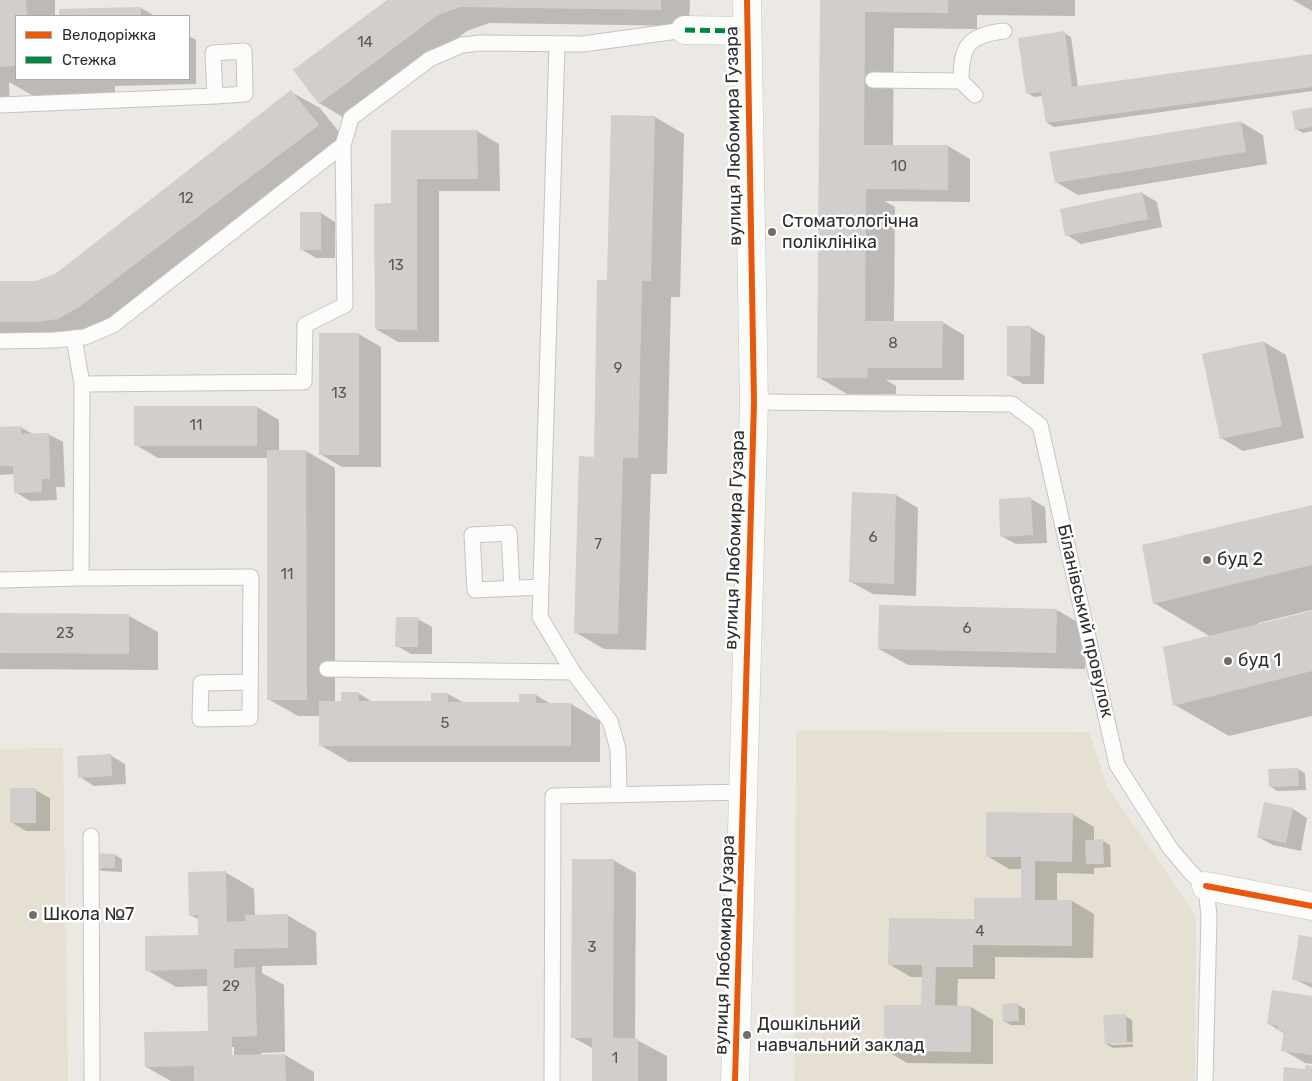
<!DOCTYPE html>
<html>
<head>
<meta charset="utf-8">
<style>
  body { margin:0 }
  #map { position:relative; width:1312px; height:1081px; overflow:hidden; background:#ece8e4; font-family:Rubik,sans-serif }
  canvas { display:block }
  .legend { position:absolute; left:15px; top:15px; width:175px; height:65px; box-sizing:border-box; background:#fff; border:1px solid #ababab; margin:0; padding:6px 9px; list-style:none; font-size:15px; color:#2e2e2e }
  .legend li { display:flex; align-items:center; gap:10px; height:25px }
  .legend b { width:25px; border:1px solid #ababab }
</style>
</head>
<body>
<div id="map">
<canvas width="1312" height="1081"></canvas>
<ul class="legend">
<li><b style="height:6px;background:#e8590c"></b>Велодоріжка</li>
<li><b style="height:6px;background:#00873e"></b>Стежка</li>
</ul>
</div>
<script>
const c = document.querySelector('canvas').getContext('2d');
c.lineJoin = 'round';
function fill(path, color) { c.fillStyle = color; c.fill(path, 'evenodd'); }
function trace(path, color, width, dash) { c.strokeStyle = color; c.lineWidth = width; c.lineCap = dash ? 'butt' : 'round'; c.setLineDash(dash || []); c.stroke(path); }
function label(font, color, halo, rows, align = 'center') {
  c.font = font + ' Rubik,sans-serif'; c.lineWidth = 5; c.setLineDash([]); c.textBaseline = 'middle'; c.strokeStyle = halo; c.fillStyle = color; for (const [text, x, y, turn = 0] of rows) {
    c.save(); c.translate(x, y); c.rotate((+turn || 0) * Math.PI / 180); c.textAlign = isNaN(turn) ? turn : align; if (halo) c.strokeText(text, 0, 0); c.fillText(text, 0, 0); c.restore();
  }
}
const education = new Path2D(`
  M796 731 1089 732 1107 786 1196 916 1195 1081H794Z
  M63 748 68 1081H0V749Z`);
const shadow = new Path2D(`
  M0 0H55V16H16V79H189V36L196 40V84L115 86V97L37 98 9 82 10 113H0Z
  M389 0H690L689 26 489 23 467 31 348 120 319 103Z
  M822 0H1075V16L977 15V29L894 28 893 146H948L970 159V202L884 201 895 207 894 322H942L964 335V380H886L896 386V394H847L818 377Z
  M1293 0H1312V11Z
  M141 8 155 16H61L60 10Z
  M1064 33 1071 37 1078 87 1312 55V91L1054 127 1047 123 1043 96 1034 97 1027 93Z
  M291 92 320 108 347 142 87 335 0 338V282H35L55 275Z
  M1312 109V131L1303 133 1296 129Z
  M655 117 684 134 680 297H671L667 474H651L646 650 604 649 575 632 595 458 609 282Z
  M1241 122 1263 135 1267 164 1078 195 1056 182Z
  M392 131H477L499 144 500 191H439V342H398L376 329 392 205Z
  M1142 193 1157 202 1162 227 1081 244 1067 235 1061 210Z
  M321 213 335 222V258H316L301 249Z
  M1030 327 1045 336 1044 384H1023L1008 375Z
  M359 334 381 347V467H342L320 454Z
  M1264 342 1286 355 1304 438 1243 451 1221 438Z
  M257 407 279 420V451H306L335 468V702H342L358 693 374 703H433L432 694H448L464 703H520L536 695 551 704H571L600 721V762H349L320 745V716H298L268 699 269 458H158L136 445Z
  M20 427 33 434H48L63 442 65 487H56L57 500 30 501 15 492 14 474 0 475V428Z
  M896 495 918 508 916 596 873 594 851 582Z
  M1031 499 1045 507 1047 543 1016 544 1001 536Z
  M1312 506V610L1258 623 1259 625 1312 613V716L1229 736 1175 705 1211 637 1154 603Z
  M1057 610 1086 627 1085 669 908 665 879 649Z
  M0 615 129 616 158 632V670L0 669Z
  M418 619 432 627V654H411L397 646Z
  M110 755 125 764 126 784 94 786 80 777Z
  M1298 769 1305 773 1306 790 1277 791 1270 786Z
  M35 790 50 798V831H26L11 822Z
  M1265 804 1293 809 1307 818 1301 851 1273 845 1258 837Z
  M1072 814 1094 827V841H1103L1110 845 1111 867 1094 868V874L1057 873V901H1072L1094 914 1093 958 995 957V979H958L957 1007H971L993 1020V1064L907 1063 885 1050 923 1007V977H911L889 964 1022 899V869H1009L987 856Z
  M95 855H115L122 859V872L102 871 95 867Z
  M613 860 636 873 635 1039 667 1056V1081H594V1049L572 1037Z
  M225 872 254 889 255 916 287 915 316 932 317 965 262 966V973L284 985 285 1052 261 1053V1055H285L314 1072V1081H171L146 1067 210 1032 208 986 176 987 147 970 199 936V920L190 915ZM231 1047H234V1061H231Z
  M1312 938V988L1294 979Z
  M1312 997V1064L1305 1063 1283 1050 1285 1034 1269 1024Z
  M1018 1005 1025 1009V1025H1011L1004 1021Z
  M1125 1016 1132 1020 1133 1047 1113 1048 1106 1044ZM1133 1042V1044L1111 1045V1043Z`);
const building = new Path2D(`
  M0 0H26L27 16H16V66L0 67Z
  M387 0H661V10L460 7 438 15 319 104 293 70Z
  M820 0H948V13L865 12 864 145H948V190L866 189 865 321H943L942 368H868L867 378H817Z
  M141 7V16H59V9Z
  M1065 31 1072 87 1312 54V87L1046 123 1041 92 1026 94 1018 38Z
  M291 90 319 125 79 307 58 319 36 322H0V281H35L55 274Z
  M1312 107V127L1295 130 1292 111Z
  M611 115 655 116 651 281H642L638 458H623L618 634 574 633 579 456 594 457 597 280H607Z
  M1241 121 1246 152 1055 183 1049 152Z
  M391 130H477L478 179H417V330L375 329 374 204 391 203Z
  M1142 192 1148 219 1065 236 1060 209Z
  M300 212H321V250H300Z
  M1007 326H1031L1030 376H1007Z
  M319 333H359V455H319Z
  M1264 341 1282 426 1220 439 1202 354Z
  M134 406H257V446H134Z
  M21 426V434L49 433 50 479H42V492L14 493 13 466H0V427Z
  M267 450H306L307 700H267Z
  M852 492 896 494 894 584 849 582Z
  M1031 497 1033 535 1000 537 999 499Z
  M1312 505V565L1153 604 1142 545Z
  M879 605 1057 609 1056 653 878 649Z
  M1312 611V671L1173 706 1163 647Z
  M0 613 129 614V654L0 653Z
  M396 617H418V647H395Z
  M341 692H359V701H431V693H448V702H519V694H536V703H571V746H319V701H341Z
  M111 754 112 776 78 778 77 756Z
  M1298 768 1299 786 1269 787 1268 769Z
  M10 788H36V823H10Z
  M1264 802 1293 808 1286 843 1257 837Z
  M986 812 1073 813 1072 862 1035 861V900H1072V946L973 945V967H936L935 1005 971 1006V1052L884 1051V1005H921L922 965H888L889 918 974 919V898H1021V857H986Z
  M1103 839 1104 864H1086L1085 840Z
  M94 853 115 854V868H94Z
  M572 859H614L613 1038H638V1081H592V1038H571Z
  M226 871 227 922 245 921V915L288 914V948L234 949V968L255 967 257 1036 232 1037V1055L285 1054 286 1081H194V1066L145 1067 144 1032 208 1031 207 969 145 971V936L198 935V915L189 916 188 872Z
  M1299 935 1312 937V983L1292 980Z
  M1272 990 1312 996V1055L1281 1051 1284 1031 1277 1030 1278 1026 1267 1024Z
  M1018 1003 1019 1021 1003 1022 1002 1004Z
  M1126 1014 1127 1043 1105 1044 1103 1015Z
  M1305 1065 1312 1066V1081H1283L1284 1067 1305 1069Z`);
const lane = new Path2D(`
  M557 44 540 617 573 672 610 721 618 749 619 795
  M873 80 961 81
  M975 95 961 81C961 46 968 35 1004 31
  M0 105 215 96 245 94 244 51 213 53 215 96
  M0 341 55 340 85 337 113 325 343 145
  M82 384 304 382 305 325 345 305 343 145 351 118 430 59 462 45 481 43 583 44 685 30
  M754 402 1012 404 1040 425 1117 765 1170 848 1191 873 1206 886 1209 917 1205 1081
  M81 578 251 577 250 718 200 719 201 683 250 682
  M0 580 81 578 82 384 74 338
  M512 588 509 533 472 535 475 590 541 587
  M327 669 573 672
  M91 836 92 1081
  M552 1081 553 796 745 792`);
const street = new Path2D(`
  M685 30 746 31
  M1206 886 1312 906
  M735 1081 754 402 747 0`);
const quiet = new Path2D(`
  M685 30 746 31`);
const cycleway = new Path2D(`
  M1206 886 1312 906
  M735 1081 754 402 747 0`);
const markers = [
  [772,232,5,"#706f6e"],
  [1207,560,5,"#706f6e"],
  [1228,661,5,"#706f6e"],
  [33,915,5,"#706f6e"],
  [747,1035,5,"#706f6e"]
];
const numberNames = [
  ["14",365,43],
  ["10",899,167],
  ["12",186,199],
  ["13",396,266],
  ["8",893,344],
  ["9",618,369],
  ["13",339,394],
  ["11",196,426],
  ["6",873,538],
  ["7",598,545],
  ["11",287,575],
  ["6",967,629],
  ["23",65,634],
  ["5",445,724],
  ["4",980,932],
  ["3",592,948],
  ["29",231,987],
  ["1",615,1059]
];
const streetNames = [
  ["вулиця Любомира Гузара",734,136,-91],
  ["вулиця Любомира Гузара",735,540,-88],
  ["Біланівський провулок",1085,621,77],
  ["вулиця Любомира Гузара",725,945,-88]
];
const poiNames = [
  ["Стоматологічна",782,222],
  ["поліклініка",782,243],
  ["буд 2",1217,560],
  ["буд 1",1238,661],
  ["Школа №7",43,915],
  ["Дошкільний",757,1025],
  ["навчальний заклад",757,1046]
];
fill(education, '#e6e0d3');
fill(shadow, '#0003');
fill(building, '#d1cecb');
trace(lane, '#c5c4c5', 17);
trace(street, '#c5c4c5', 29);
trace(lane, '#fcfcfb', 15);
trace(street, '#fcfcfb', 28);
trace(quiet, '#00873e', 5, [10, 5]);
trace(cycleway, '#e8590c', 6);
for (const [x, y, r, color] of markers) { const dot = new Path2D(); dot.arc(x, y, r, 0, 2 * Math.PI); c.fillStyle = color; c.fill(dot); trace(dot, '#fff', 2); }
label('15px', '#585857', null, numberNames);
label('18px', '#2e2e2e', '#fff', streetNames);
label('18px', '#2e2e2e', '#fff', poiNames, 'left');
</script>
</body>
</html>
